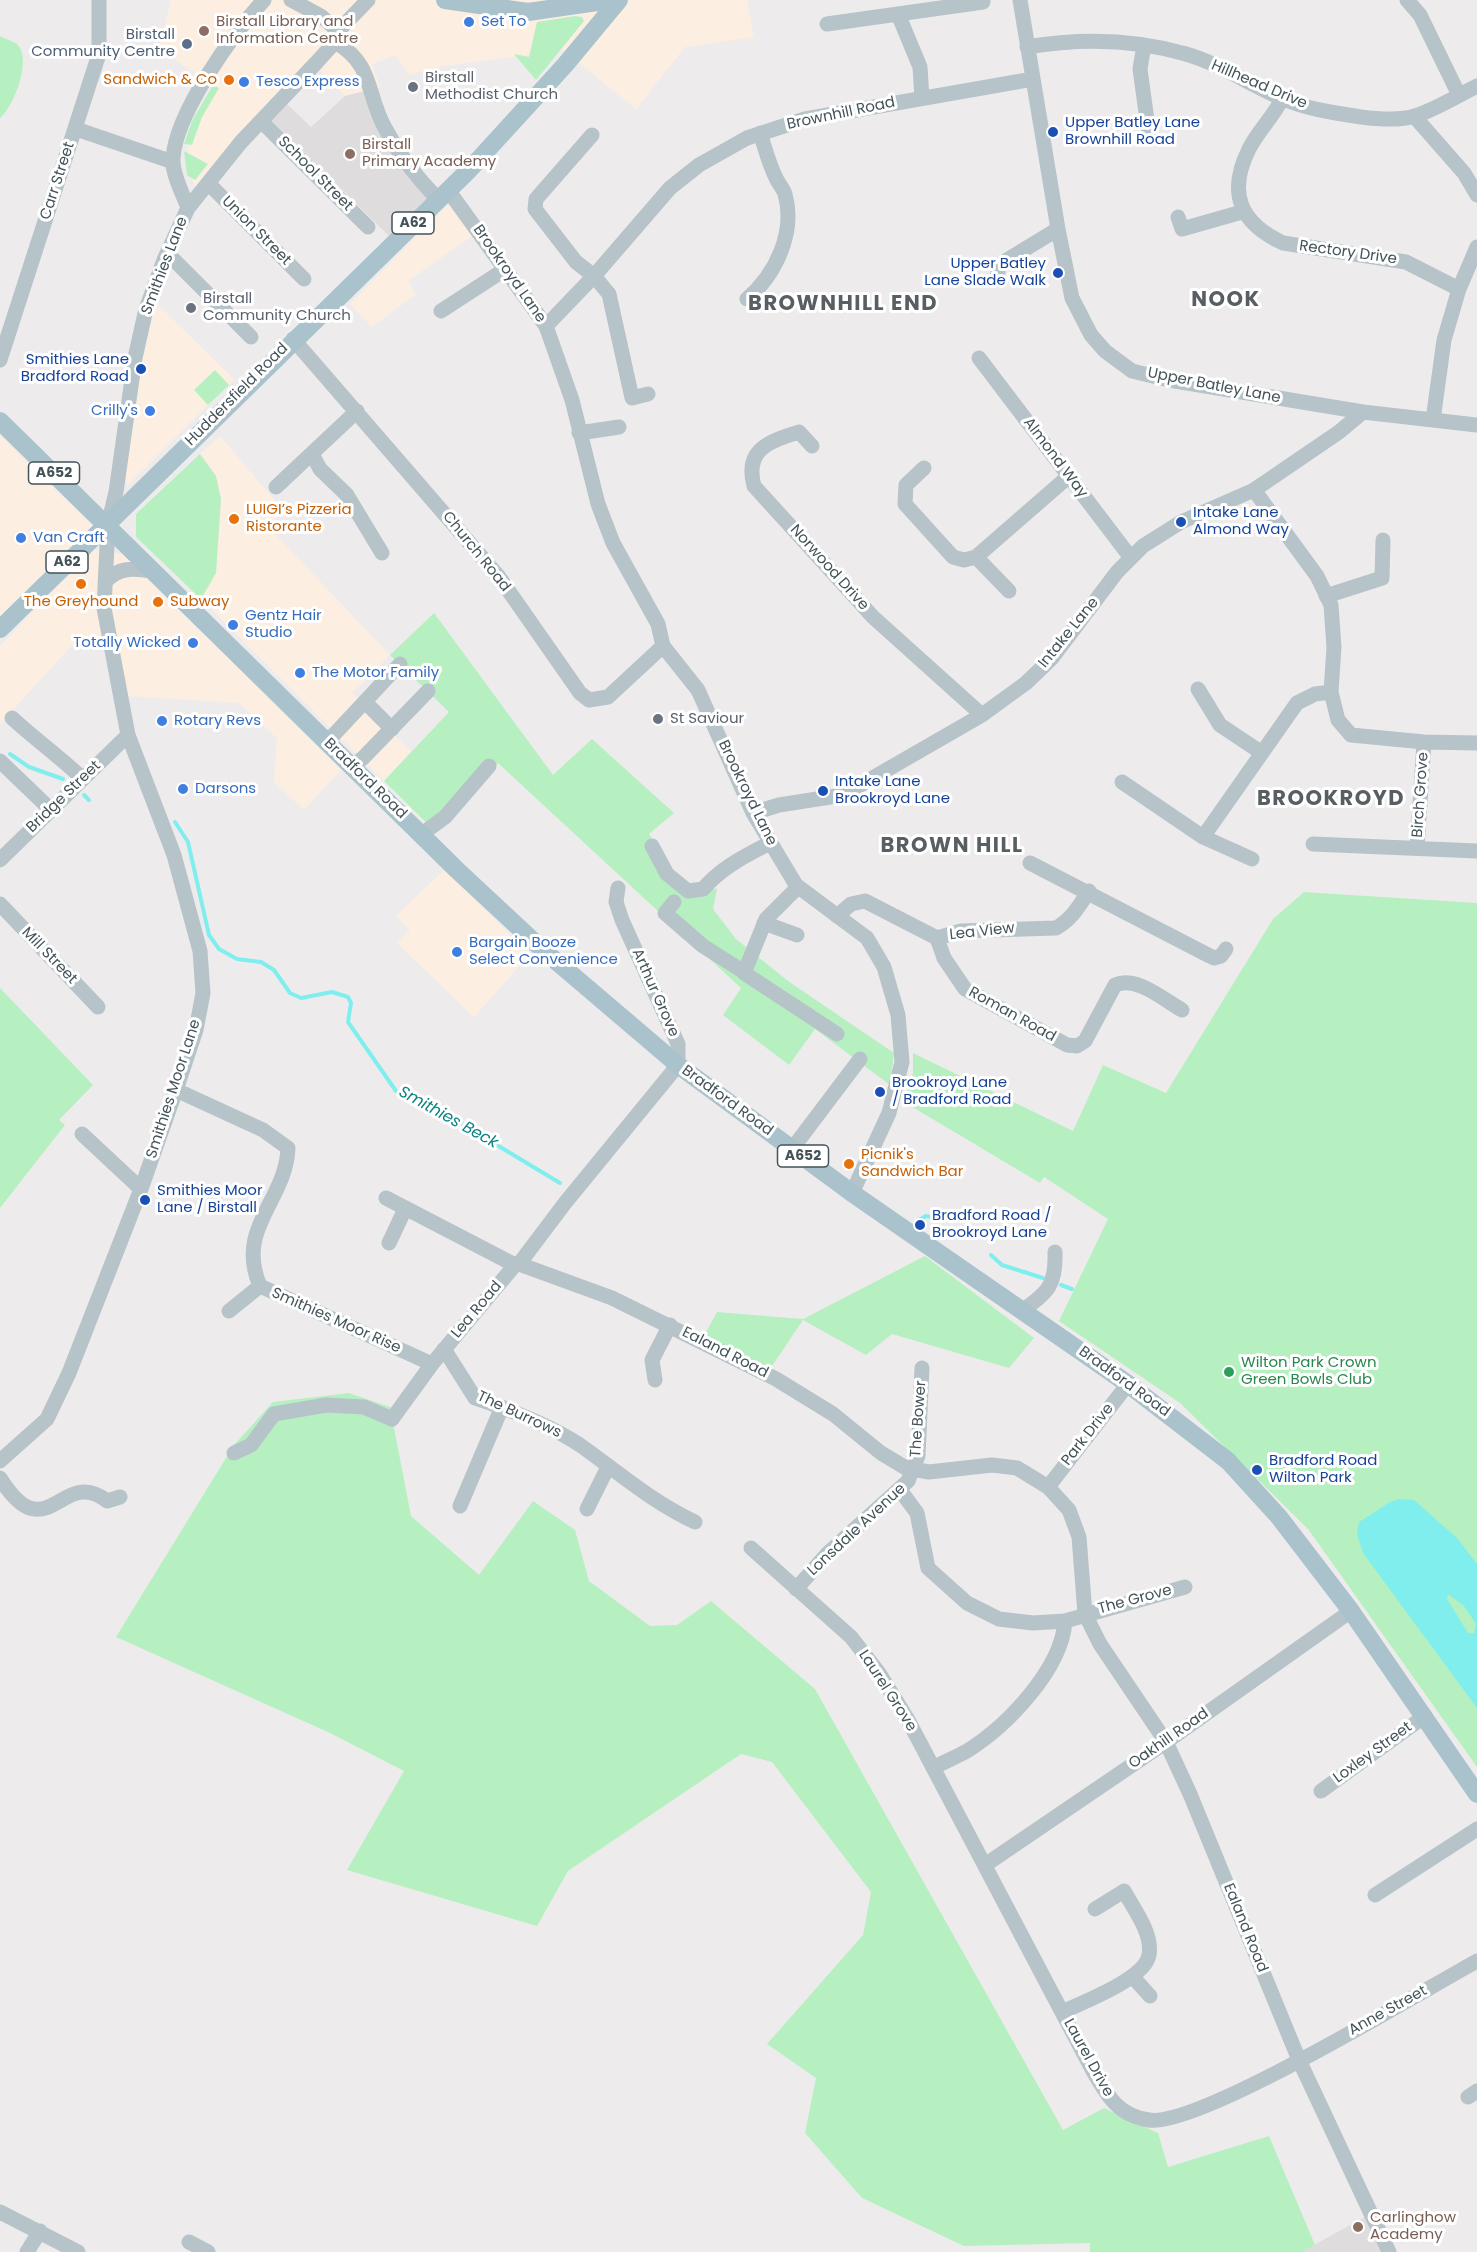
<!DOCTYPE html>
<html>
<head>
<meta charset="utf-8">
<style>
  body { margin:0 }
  canvas { display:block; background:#eeebec }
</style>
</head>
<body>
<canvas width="1477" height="2252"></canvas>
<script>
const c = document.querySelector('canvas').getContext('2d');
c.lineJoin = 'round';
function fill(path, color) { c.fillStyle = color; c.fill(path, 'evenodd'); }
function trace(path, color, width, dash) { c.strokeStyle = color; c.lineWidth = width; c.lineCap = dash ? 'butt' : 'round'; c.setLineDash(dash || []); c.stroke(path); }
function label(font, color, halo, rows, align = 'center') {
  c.font = font + ' Poppins,sans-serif'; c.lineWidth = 6; c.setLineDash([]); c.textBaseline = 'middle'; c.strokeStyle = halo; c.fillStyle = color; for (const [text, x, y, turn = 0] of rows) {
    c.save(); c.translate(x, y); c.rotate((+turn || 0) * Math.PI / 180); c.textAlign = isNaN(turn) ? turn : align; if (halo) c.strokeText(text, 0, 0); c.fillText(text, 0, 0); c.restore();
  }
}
const commercial = new Path2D(`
  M171 0H747L754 37 685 47 636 109 563 50 437 67 409 75 396 55 372 64 380 87 345 96 320 70 195 189 188 158 189 139 213 85 159 49Z
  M450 202 474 235 409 280 415 295 372 327 350 304Z
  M156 303 234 379 127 486 125 473 146 334Z
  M0 436 93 526 0 619Z
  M220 436 282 509 270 529 390 655 352 693 411 751 384 781 201 599 216 573 221 499 216 477 200 454Z
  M93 549 123 554 341 770 304 810 274 782 277 738 239 703 127 696 113 631 74 643 0 724V646Z
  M444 870 530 954 474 1017 397 943 410 930 396 916Z`);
const education = new Path2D(`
  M365 91 380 131 410 180 429 197 389 236 270 119 287 104 311 127 345 96Z
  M1365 2217 1380 2252H1301Z`);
const green = new Path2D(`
  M575 16 582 17 584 21 536 80 514 54 529 57 537 22Z
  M0 36C5 39 13 41 17 44 33 59 13 108 0 118Z
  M213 85 219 88 202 117 192 145 184 144 192 121Z
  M184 151 208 164 195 180 187 175Z
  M215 370 229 385 208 405 194 390Z
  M200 454 216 476 221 499 216 573 201 599 136 537V514Z
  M434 613 553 775 592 739 674 813 649 834 671 869 691 887 717 889 713 909 736 939 788 981 894 1053 890 1085 815 1029 789 1065 723 1015 741 988 498 763 456 811 435 831 384 781 449 712 390 655Z
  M1304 892 1477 903V1767L1308 1529 1180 1403 1059 1321 1108 1219 1044 1177 1040 1183 904 1102 913 1073V1053L1073 1131 1103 1065 1166 1093 1273 919Z
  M0 988 93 1085 59 1120 65 1125 0 1208Z
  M925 1256 1034 1338 1009 1368 892 1334 866 1355 803 1320 770 1369 703 1338 717 1312 803 1319Z
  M349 1393 390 1407 411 1516 479 1575 533 1501 575 1530 589 1581 650 1626 677 1625 711 1601 815 1689 1063 2130 1104 2108 1158 2133 1168 2167 1269 2136 1315 2245 1301 2252H1090V2243L964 2246 862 2198 805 2133 816 2078 767 2044 863 1935 871 1892 772 1762 741 1754 568 1871 537 1926 347 1870 404 1771 330 1733 116 1637 234 1445 273 1402Z`);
const water = new Path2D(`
  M1399 1499 1414 1500 1457 1538 1477 1564V1708L1363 1553 1357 1534 1359 1522 1390 1502ZM1448 1594 1464 1606 1476 1624 1474 1633H1468L1447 1599Z`);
const stream = new Path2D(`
  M10 754 29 767 63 779
  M84 795 89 800
  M175 822 188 842 209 935 219 949 237 959 261 962 274 970 290 993 301 998 332 992 348 997 351 1003 348 1022 396 1091 432 1106 560 1183
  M919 1220 926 1216 932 1217
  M991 1255 1002 1265 1043 1278
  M1061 1285 1072 1289`);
const minor = new Path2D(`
  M291 0 321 16 338 31
  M1020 0 1058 229 1072 298 1091 335 1105 351 1132 371 1169 380 1363 412 1477 425
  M1407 0 1420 15 1459 95
  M898 14 920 67 922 98
  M827 24 983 2
  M335 42C374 64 366 94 385 128 399 155 417 178 438 199
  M1144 45 1140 69 1149 135
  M1027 47C1080 38 1134 39 1186 54 1220 64 1249 84 1281 98 1306 109 1334 113 1361 117 1377 119 1399 121 1415 116 1436 109 1457 96 1477 86
  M1282 99C1273 117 1258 131 1249 149 1227 193 1240 223 1283 243L1406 262 1459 289
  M1414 116 1464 173 1477 195
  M261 121 368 227
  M76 129 173 162
  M592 135 536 199 535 209 576 262 594 276 609 294 632 398 648 394
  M208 183 304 279
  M448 190 546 326 572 400 598 504 613 543 658 624 663 646 698 690 753 813 796 885 867 938 884 967 898 1015 902 1062 889 1113 852 1193
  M188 208C183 194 172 174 173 159 175 114 233 33 264 0
  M1178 217 1182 229 1242 212
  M167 253 251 337
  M997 280 999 265 1058 229
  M747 299C775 275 796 233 785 194 783 188 778 183 776 178 769 164 765 148 760 133
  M441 311 504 270
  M546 326 594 276 670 188 699 165 747 138 805 119 1033 79
  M293 339 499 577 580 693 589 700 608 697 663 646
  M979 358 1131 558
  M0 360 99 54V0
  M1433 420 1444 340 1459 289 1477 247
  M579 433 619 427
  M812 446 799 432C770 441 744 449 754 486L873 617 982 715
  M312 454 320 469 347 495 382 553
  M924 468 906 485 905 504 953 557 964 560 976 557 1069 476
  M276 487 357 411
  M1254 490 1317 576 1331 605 1334 647 1331 692 1338 720 1351 735 1424 742 1477 743
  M976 557 1009 591
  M105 582C118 567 133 568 152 571
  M1326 596 1382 578 1383 540
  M1198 689 1220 725 1262 753
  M365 702 392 729
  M12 718C36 740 60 757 83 779
  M327 742 400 664
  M0 761 51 810
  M352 766 363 758 428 691
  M1122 782 1203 837 1252 859
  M753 813 779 805 843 795 982 715 1026 683 1052 658 1117 572 1143 546 1181 522 1254 490 1339 432 1363 412
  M422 834 445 817 489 766
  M1203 837 1297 703 1315 694 1331 692
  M1313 844 1477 851
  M652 846 667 874 688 891 703 889C722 867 745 856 770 843
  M1417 848 1424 742
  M0 860 128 735
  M1030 863 1206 954 1214 958 1221 956 1226 949
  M798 887 766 919 744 973 837 1034
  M674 902 665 913 703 946 744 972
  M0 904 98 1007
  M837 916 851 904 865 901 937 938 961 931 1056 928C1072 919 1079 906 1089 891
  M764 923 797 935
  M937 938 944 958 965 989 1067 1045 1077 1046 1085 1041 1115 985C1136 975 1164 1000 1182 1010
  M176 1090 263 1130 288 1148C286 1201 235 1228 260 1286L432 1364
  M82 1134 141 1189
  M792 1149 860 1059
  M386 1198 515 1265
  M389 1243 405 1209
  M519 1264 612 1298 776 1379 833 1414 881 1453 906 1468 929 1472 992 1465 1017 1468 1048 1487 1069 1510 1079 1537 1085 1614 1100 1644 1166 1742 1190 1794 1299 2060 1389 2252
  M1023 1310C1049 1292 1056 1284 1055 1252
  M229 1311 260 1286
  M444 1349 475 1398C511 1410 548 1424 580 1445 618 1472 652 1502 695 1522
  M655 1380 652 1360 670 1325
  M234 1453 251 1445 274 1414 326 1405 364 1407 392 1419 432 1364 515 1265 519 1264 565 1203 678 1065V1044L622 920 616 902 618 888
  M0 1461 47 1419 69 1373 141 1189 176 1090 196 1030 203 993 200 951 174 855 128 735 104 608 108 525 116 492 135 358 146 309 164 260 188 208 241 142 316 63 335 42 338 31 368 0
  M0 1478C47 1553 62 1465 107 1501L120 1497
  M1048 1487 1128 1384
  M900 1490 917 1513 928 1568 967 1603 999 1619 1033 1623 1065 1621 1185 1587
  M460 1506 502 1407
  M587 1509 608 1467
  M751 1548 851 1637 879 1673 908 1720 1093 2071C1107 2095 1118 2116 1149 2120 1198 2128 1422 1991 1477 1961
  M796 1589 828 1553 908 1481 918 1456 922 1368
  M933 1768C944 1762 956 1757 967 1751 1007 1726 1062 1669 1065 1621
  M1321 1791 1425 1716
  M985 1865 1166 1742 1351 1611
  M1375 1895 1477 1829
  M1132 1976 1150 1996
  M1062 2012C1083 2002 1145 1979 1149 1955 1153 1934 1134 1909 1124 1891L1095 1909
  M1468 2097 1477 2091
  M0 2212 78 2252
  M189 2242 208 2252
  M27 2252 40 2231`);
const major = new Path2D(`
  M445 0 528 12 611 0
  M0 421 457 870 543 950 678 1065 852 1193 1128 1384 1228 1461 1279 1517 1351 1611 1477 1794
  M0 629 469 170 565 65 619 0`);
const markers = [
  [469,22,6,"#3f7fe0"],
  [204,31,6,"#8d6e63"],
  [187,44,6,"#5c6f8a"],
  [229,80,6,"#e8710a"],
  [244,82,6,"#3f7fe0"],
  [413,87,6,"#6b7280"],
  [1053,132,6,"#1a4fb4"],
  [350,154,6,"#8d6e63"],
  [1058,273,6,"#1a4fb4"],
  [191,308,6,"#6b7280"],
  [141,369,6,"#1a4fb4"],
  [150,411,6,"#3f7fe0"],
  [234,519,6,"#e8710a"],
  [1181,522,6,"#1a4fb4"],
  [21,538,6,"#3f7fe0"],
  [81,584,6,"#e8710a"],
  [158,602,6,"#e8710a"],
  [233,625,6,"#3f7fe0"],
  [193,643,6,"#3f7fe0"],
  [300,673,6,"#3f7fe0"],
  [658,719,6,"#6b7280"],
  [162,721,6,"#3f7fe0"],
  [183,789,6,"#3f7fe0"],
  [823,791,6,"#1a4fb4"],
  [457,952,6,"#3f7fe0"],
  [880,1092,6,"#1a4fb4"],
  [849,1164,6,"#e8710a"],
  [145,1200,6,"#1a4fb4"],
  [920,1225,6,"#1a4fb4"],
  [1229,1372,6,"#2e9e5b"],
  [1257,1470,6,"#1a4fb4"],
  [1358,2227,6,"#8d6e63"]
];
const shields = [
  [413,223,42],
  [54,473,51],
  [67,562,42],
  [803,1156,51]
];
const shieldNames = [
  ["A62",413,223],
  ["A652",54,473],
  ["A62",67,562],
  ["A652",803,1156]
];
const educationNames = [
  ["Birstall Library and",216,22],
  ["Information Centre",216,39],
  ["Birstall",362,145],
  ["Primary Academy",362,162],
  ["Carlinghow",1370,2218],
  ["Academy",1370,2235]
];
const shopNames = [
  ["Set To",481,22],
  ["Tesco Express",256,82],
  ["Crilly's",138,411,"right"],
  ["Van Craft",33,538],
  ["Gentz Hair",245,616],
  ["Studio",245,633],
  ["Totally Wicked",181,643,"right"],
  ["The Motor Family",312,673],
  ["Rotary Revs",174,721],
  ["Darsons",195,789],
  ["Bargain Booze",469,943],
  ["Select Convenience",469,960]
];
const serviceNames = [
  ["Birstall",175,35],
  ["Community Centre",175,52]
];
const worshipNames = [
  ["Birstall",425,78],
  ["Methodist Church",425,95],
  ["Birstall",203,299],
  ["Community Church",203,316],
  ["St Saviour",670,719]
];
const foodNames = [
  ["Sandwich & Co",217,80,"right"],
  ["LUIGI’s Pizzeria",246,510],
  ["Ristorante",246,527],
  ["The Greyhound",81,602,"center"],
  ["Subway",170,602],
  ["Picnik's",861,1155],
  ["Sandwich Bar",861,1172]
];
const streetNames = [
  ["Hillhead Drive",1259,85,23],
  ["Brownhill Road",841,114,-12],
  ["School Street",315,174,45],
  ["Carr Street",58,181,-72],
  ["Union Street",256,231,45],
  ["Rectory Drive",1348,253,8],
  ["Smithies Lane",165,266,-69],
  ["Brookroyd Lane",509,274,55],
  ["Upper Batley Lane",1214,386,11],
  ["Huddersfield Road",237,395,-45],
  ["Almond Way",1055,458,53],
  ["Church Road",476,552,51],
  ["Norwood Drive",829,568,48],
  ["Intake Lane",1069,633,-51],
  ["Bradford Road",365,779,44],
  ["Brookroyd Lane",747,793,64],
  ["Birch Grove",1421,795,-86],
  ["Bridge Street",64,797,-44],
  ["Lea View",982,932,-6],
  ["Mill Street",49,956,46],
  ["Arthur Grove",655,993,66],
  ["Roman Road",1012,1015,29],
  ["Smithies Moor Lane",174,1089,-72],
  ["Bradford Road",727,1101,36],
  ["Lea Road",477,1310,-50],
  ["Smithies Moor Rise",336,1321,24],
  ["Ealand Road",725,1353,27],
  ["Bradford Road",1124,1382,36],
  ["The Burrows",519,1415,25],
  ["The Bower",919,1419,-86],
  ["Park Drive",1088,1435,-52],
  ["Lonsdale Avenue",857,1530,-43],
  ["The Grove",1135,1600,-15],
  ["Laurel Grove",887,1691,57],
  ["Oakhill Road",1169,1739,-35],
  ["Loxley Street",1373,1753,-36],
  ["Ealand Road",1245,1928,68],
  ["Anne Street",1388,2011,-29],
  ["Laurel Drive",1088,2058,61]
];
const transitNames = [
  ["Upper Batley Lane",1065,123],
  ["Brownhill Road",1065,140],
  ["Upper Batley",1046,264,"right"],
  ["Lane Slade Walk",1046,281,"right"],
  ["Smithies Lane",129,360,"right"],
  ["Bradford Road",129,377,"right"],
  ["Intake Lane",1193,513],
  ["Almond Way",1193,530],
  ["Intake Lane",835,782],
  ["Brookroyd Lane",835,799],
  ["Brookroyd Lane",892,1083],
  ["/ Bradford Road",892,1100],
  ["Smithies Moor",157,1191],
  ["Lane / Birstall",157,1208],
  ["Bradford Road /",932,1216],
  ["Brookroyd Lane",932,1233],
  ["Bradford Road",1269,1461],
  ["Wilton Park",1269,1478]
];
const leisureNames = [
  ["Wilton Park Crown",1241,1363],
  ["Green Bowls Club",1241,1380]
];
const waterNames = [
  ["Smithies Beck",448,1118,29]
];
const districtNames = [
  ["NOOK",1226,301],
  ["BROWNHILL END",843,305],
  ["BROOKROYD",1331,800],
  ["BROWN HILL",952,847]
];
fill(commercial, '#fcefe1');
fill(education, '#dfdcde');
fill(green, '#b6f0c1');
fill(water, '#81eeee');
trace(stream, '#81eeee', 4);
trace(minor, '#b6c4c9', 15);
trace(major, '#a9c2cc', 18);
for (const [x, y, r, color] of markers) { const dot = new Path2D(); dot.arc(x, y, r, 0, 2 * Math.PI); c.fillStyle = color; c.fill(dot); trace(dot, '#fff', 2); }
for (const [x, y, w] of shields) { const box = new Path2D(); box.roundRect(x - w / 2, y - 11, w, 22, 4.5); c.fillStyle = '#fff'; c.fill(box); trace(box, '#435359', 1.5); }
label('bold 14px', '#435359', null, shieldNames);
label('15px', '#785e54', '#fff', educationNames, 'left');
label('15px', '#366cbe', '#fff', shopNames, 'left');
label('15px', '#4e5e75', '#fff', serviceNames, 'right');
label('15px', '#5b616d', '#fff', worshipNames, 'left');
label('15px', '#c56008', '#fff', foodNames, 'left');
label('15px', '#435359', '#fff', streetNames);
label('15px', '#164399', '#fff', transitNames, 'left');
label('15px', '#27864d', '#fff', leisureNames, 'left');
label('italic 16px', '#0a8283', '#fff', waterNames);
c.letterSpacing = '1.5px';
label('bold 21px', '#585e61', '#fff', districtNames);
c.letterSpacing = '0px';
</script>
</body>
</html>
